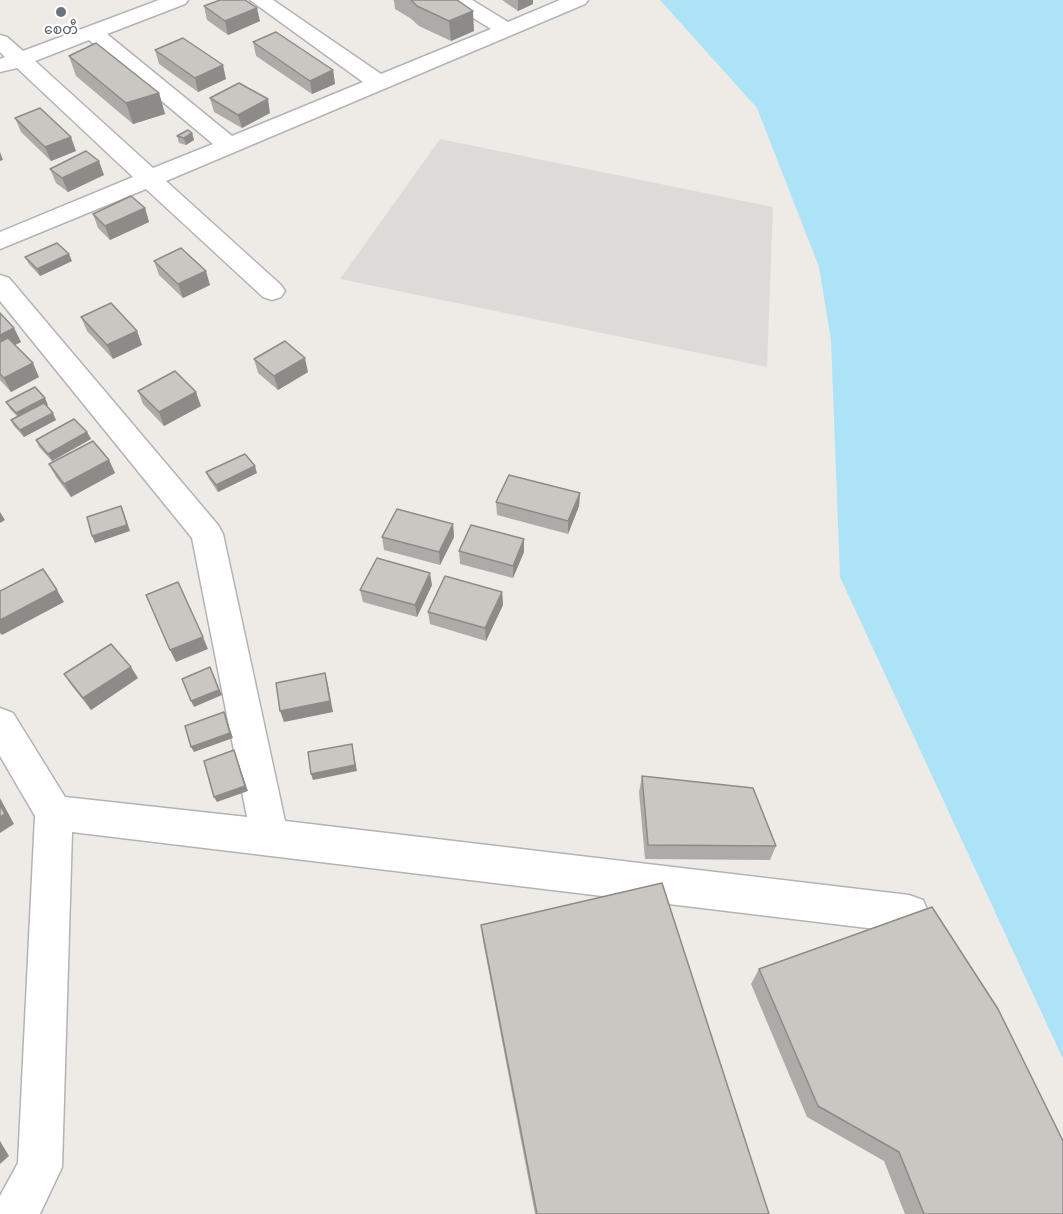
<!DOCTYPE html>
<html>
<head>
<meta charset="utf-8">
<style>
  body { margin:0 }
  canvas { display:block; background:#eeebe6 }
</style>
</head>
<body>
<canvas width="1063" height="1214"></canvas>
<script>
const c = document.querySelector('canvas').getContext('2d');
c.lineJoin = 'round';
function fill(path, color) { c.fillStyle = color; c.fill(path, 'evenodd'); }
function trace(path, color, width, dash) { c.strokeStyle = color; c.lineWidth = width; c.lineCap = dash ? 'butt' : 'round'; c.setLineDash(dash || []); c.stroke(path); }
function label(font, color, halo, rows, align = 'center') {
  c.font = font + ' Arial,"Noto Sans Myanmar",sans-serif'; c.lineWidth = 4.5; c.setLineDash([]); c.textBaseline = 'middle'; c.strokeStyle = halo; c.fillStyle = color; for (const [text, x, y, turn = 0] of rows) {
    c.save(); c.translate(x, y); c.rotate((+turn || 0) * Math.PI / 180); c.textAlign = isNaN(turn) ? turn : align; if (halo) c.strokeText(text, 0, 0); c.fillText(text, 0, 0); c.restore();
  }
}
const industrial = new Path2D(`
  M440 139 773 207 767 367 340 279Z`);
const water = new Path2D(`
  M660 0H1063V1059L840 577 831 340 819 267 757 108Z`);
const minor = new Path2D(`
  M159 0H188L185 4 107 34 232 136 363 82 250 0H273L381 74 491 29 451 4 448 0H472L508 22 560 0H588L585 4 166 181 281 285 285 291 281 297 272 300 263 297 146 189 0 249V232L133 177 17 68 0 72V59L5 57 0 52V35L7 37 23 51ZM89 40 213 144 153 168 35 61Z
  M0 275 9 278 218 525 223 534 285 821 909 895 923 900 929 914 923 928 909 933 72 832 62 1167 40 1214H0V1196L18 1163 35 816 0 756V708L13 713 65 797 247 817 192 538 0 301Z`);
const wall = new Path2D(`
  M393 0H457L474 31 451 41 419 26 410 18 395 9 394 1Z
  M502 0H533V4L518 11Z
  M204 6 260 21 228 35 207 20Z
  M253 42 333 70 335 84 312 94 256 56Z
  M155 50 226 79 198 92 159 64Z
  M69 56 159 93 165 114 133 124 76 76Z
  M210 98 270 113 242 128 214 112Z
  M15 118 76 151 51 161 21 132Z
  M192 133 194 140 186 145 179 143 177 136Z
  M50 169 104 175 68 192 56 183Z
  M145 208 149 222 110 240 98 228 93 214Z
  M25 257 72 261 40 276 29 264Z
  M154 261 210 285 183 298 159 275Z
  M0 313 14 328 21 342 15 345 39 377 11 392 0 380Z
  M81 317 137 331 142 345 113 359 87 331Z
  M254 359 308 372 278 390 258 373Z
  M138 391 201 406 164 426 143 404Z
  M6 402 48 405 46 406 56 420 24 437 14 426 11 420 17 416 10 409Z
  M87 432 91 439 52 461 39 447 36 440Z
  M109 460 115 473 71 497 56 477 49 464Z
  M206 472 257 473 218 492 209 479Z
  M580 493 579 506 568 534 497 515 496 502Z
  M453 524 454 537 440 565 384 550 382 537Z
  M524 539V552L513 578 460 564 459 551Z
  M432 585 417 617 363 602 360 590Z
  M502 592 503 605 486 641 430 624 428 612Z
  M64 674 138 678 91 710 72 686Z
  M642 776 776 846 770 860 645 859 639 792Z
  M481 925 769 1214H535L483 941Z
  M759 969 1063 1214H905L884 1161 807 1117 751 984Z`);
const shadedWall = new Path2D(`
  M518 0H533V4L518 11Z
  M257 8 260 21 228 35 225 21Z
  M473 11 474 31 451 41 449 21Z
  M223 65 226 79 198 92 195 78Z
  M333 70 335 84 312 94 310 81Z
  M159 93 165 114 133 124 126 103Z
  M268 99 270 113 242 128 238 115Z
  M192 133 194 140 186 145 184 138Z
  M71 137 76 151 51 161 45 147Z
  M0 152 3 160 0 161Z
  M99 161 104 175 68 192 62 178Z
  M145 208 149 222 110 240 105 226Z
  M69 254 72 261 40 276 37 269Z
  M206 271 210 285 183 298 178 284Z
  M14 328 21 342 0 352V335Z
  M137 331 142 345 113 359 107 345Z
  M305 358 308 372 278 390 274 376Z
  M33 363 39 377 11 392 4 378Z
  M196 392 201 406 164 426 159 412Z
  M45 398 48 405 20 420 16 413Z
  M53 413 56 420 24 437 20 430Z
  M87 432 91 439 52 461 48 454Z
  M109 460 115 473 71 497 64 484Z
  M255 466 257 473 218 492 216 485Z
  M580 493 579 506 568 534V521Z
  M121 506 124 513 130 531 95 543 92 536Z
  M0 512 5 520 0 523Z
  M453 524 454 537 440 565 439 552Z
  M524 539V552L513 578V566Z
  M430 573 432 585 417 617 415 605Z
  M57 590 64 602 2 635 0 633V620Z
  M502 592 503 605 486 641 485 628Z
  M203 637 208 649 176 662 170 650Z
  M131 667 138 678 91 710 83 698Z
  M210 667 222 695 194 707 191 701Z
  M325 673 328 685 333 712 284 722 280 711Z
  M224 712 233 738 194 752 191 747Z
  M352 744 357 771 313 780 311 774Z
  M234 750 248 791 217 802 214 797Z
  M0 798 14 824 0 833Z
  M0 1141 9 1156 0 1164Z`);
const building = new Path2D(`
  M220 0H245L257 8 225 21 204 6Z
  M411 0H457L473 11 449 21 417 6Z
  M276 32 333 70 310 81 253 42Z
  M183 38 223 65 195 78 155 50Z
  M96 43 159 93 126 103 69 56Z
  M239 83 268 99 238 115 210 98Z
  M40 108 71 137 45 147 15 118Z
  M188 130 192 133 184 138 177 136Z
  M86 151 99 161 62 178 50 169Z
  M131 196 145 208 105 226 93 214Z
  M57 243 69 254 37 269 25 257Z
  M181 248 206 271 178 284 154 261Z
  M111 303 137 331 107 345 81 317Z
  M0 313 14 328 0 335Z
  M8 338 33 363 4 378 0 374V342Z
  M285 341 305 358 274 376 254 359Z
  M175 371 196 392 159 412 138 391Z
  M35 387 45 398 16 413 6 402Z
  M44 403 53 413 20 430 11 420Z
  M74 419 87 432 48 454 36 440Z
  M93 441 109 460 64 484 49 464Z
  M245 454 255 466 216 485 206 472Z
  M509 475 580 493 568 521 496 502Z
  M121 506 127 525 92 536 87 517Z
  M397 509 453 524 439 552 382 537Z
  M471 525 524 539 513 566 459 551Z
  M377 558 430 573 415 605 360 590Z
  M43 569 57 590 0 620V591Z
  M445 576 502 592 485 628 428 612Z
  M178 582 203 637 170 650 146 595Z
  M111 644 131 667 83 698 64 674Z
  M210 667 219 690 191 701 182 679Z
  M325 673 330 701 280 711 276 683Z
  M224 712 230 733 191 747 185 726Z
  M352 744 355 765 311 774 308 752Z
  M234 750 245 786 214 797 204 761Z
  M642 776 753 788 776 846 648 845Z
  M0 805 5 814 0 817Z
  M662 883 769 1214H537L481 925Z
  M932 907 998 1009 1063 1141V1214H924L899 1152 818 1106 759 969Z`);
const markers = [
  [61,12,6,"#6b7280"]
];
const farWorshipnames = [
  ["စေတီ",61,30]
];
fill(industrial, '#dddad8');
fill(water, '#ade3f7');
trace(minor, '#b1b4b7', 3);
fill(minor, '#fff');
fill(wall, '#aeaaa7');
fill(shadedWall, '#8d8b88');
fill(building, '#cac6c2');
trace(building, '#8d8b88', 1.5);
for (const [x, y, r, color] of markers) { const dot = new Path2D(); dot.arc(x, y, r, 0, 2 * Math.PI); c.fillStyle = color; c.fill(dot); trace(dot, '#fff', 2); }
label('14px', '#5b616d', '#fff', farWorshipnames);
</script>
</body>
</html>
